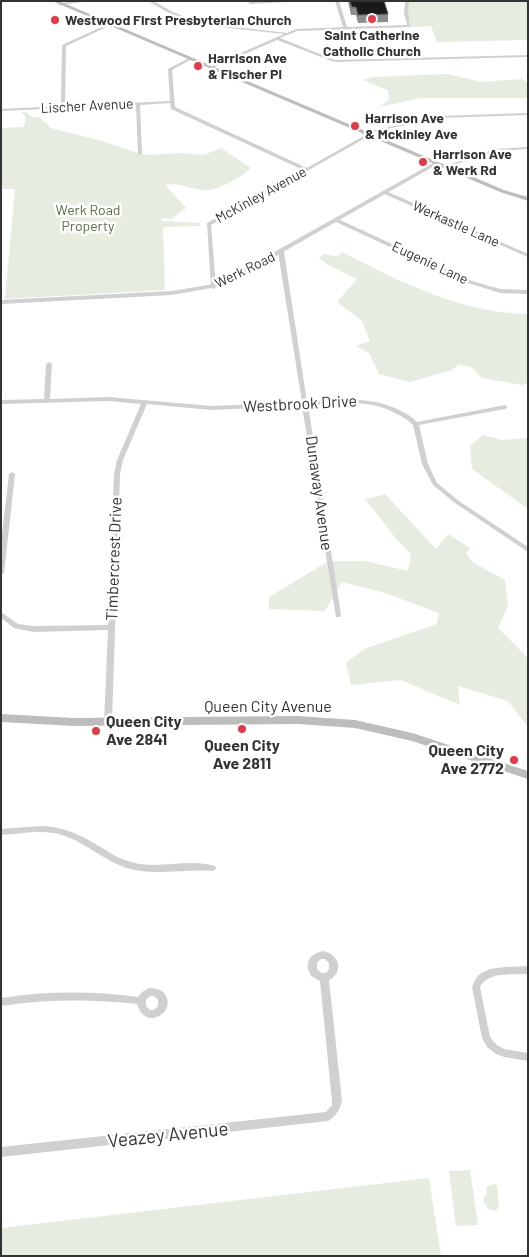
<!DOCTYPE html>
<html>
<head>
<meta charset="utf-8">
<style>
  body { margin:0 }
  #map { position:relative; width:529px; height:1257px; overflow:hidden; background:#fff; font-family:Barlow,sans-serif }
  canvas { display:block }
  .frame { position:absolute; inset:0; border:2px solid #333; pointer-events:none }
</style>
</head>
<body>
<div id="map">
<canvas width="529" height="1257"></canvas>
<div class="frame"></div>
</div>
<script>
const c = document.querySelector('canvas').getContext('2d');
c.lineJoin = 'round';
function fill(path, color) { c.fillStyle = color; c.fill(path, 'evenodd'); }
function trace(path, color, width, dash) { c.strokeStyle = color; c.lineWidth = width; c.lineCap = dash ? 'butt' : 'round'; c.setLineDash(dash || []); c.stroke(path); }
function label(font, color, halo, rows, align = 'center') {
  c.font = font + ' Barlow,sans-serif'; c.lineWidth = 5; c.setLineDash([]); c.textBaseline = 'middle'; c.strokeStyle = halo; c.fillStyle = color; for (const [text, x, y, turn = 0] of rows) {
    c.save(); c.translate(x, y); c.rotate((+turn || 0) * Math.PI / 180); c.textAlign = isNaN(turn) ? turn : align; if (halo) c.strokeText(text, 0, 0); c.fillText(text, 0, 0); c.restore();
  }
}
const green = new Path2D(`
  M407 1H528V40L437 42 431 26 408 27 410 25 406 13Z
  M448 74 481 82 522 79 528 83V98H421L379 107 389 100 388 90 363 80 372 77Z
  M21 112H26L32 117H39L51 128 102 141 134 152 149 155 179 153 204 155 221 148 251 168C241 177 217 192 203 190 189 189 179 182 165 185L186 208 171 219 162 218V221L200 223V226L163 227 165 290 5 299 15 189H1V128L24 127 26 117Z
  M342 252C400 282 461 313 528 314V383L522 385 482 378 471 367 459 364 452 370 410 382 379 374 369 353 356 346 370 341 362 321 337 302 357 279 328 265 319 258 324 254 338 257Z
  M483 435 502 440 528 438V509L472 469 470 446Z
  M385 494 436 549 448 534 470 548 466 554 474 563 505 580 508 606 498 628 528 658V727L508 701 458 686 460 705 401 680 351 685 346 663 364 649 437 624 439 613 382 592 342 582 325 611 269 609V597L329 561H365L408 571 411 554C393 538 382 518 365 500Z
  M470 1170 478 1225 456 1226 449 1171Z
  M429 1178 441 1256H1V1228Z
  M493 1184 497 1185 499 1207 495 1211 488 1209 483 1200 487 1192 486 1187Z`);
const minor = new Path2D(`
  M75 1H90L59 5 57 4Z
  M148 1H153L173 12 202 23 287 33 296 29 343 27 335 1H339L347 27 407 25 404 13 405 1H409L408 13 410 27 297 31 280 38 335 60 528 55V57L334 62 277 40 210 69 208 68 209 67 284 34 201 25 171 14Z
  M266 1H303L250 4 248 3 250 2Z
  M108 24 110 25 109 26 66 46 65 106 170 101 168 69 189 58H190V60L172 70 175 107 307 168 367 134 371 135 211 225 216 287 213 289 211 288 207 223 303 170 171 109 170 103 140 105 142 154 140 155 138 154 136 105 1 111V109L61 106 62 45Z
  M528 113V115L439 118 363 134 361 133 439 116Z
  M528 147V149L495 151 445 168 441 167 495 149Z
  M382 191H386L528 254V257L382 193Z
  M334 219H338L472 281 500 289 528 290V294L500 293 468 283 334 221Z
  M281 250 284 252 307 402C340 400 371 395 401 411 407 414 412 417 417 422L505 405 507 406V408L505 409 419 425 428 464 437 483 459 501 528 547V552L455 503 433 485 422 464 413 425C408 420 403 417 397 414 368 398 339 404 308 405L341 615 340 617H336L302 406 212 410 147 404 123 460 120 474 112 722 111 724H105L104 722 108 630 33 632 14 628 1 618V612L18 624 33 626 108 625 114 474 117 460 141 404 108 401 1 404V400L44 399 46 364 49 362 52 364 50 399 108 397 212 406 302 402 278 252Z
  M12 472 15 474 4 573 1 575V542L9 474Z
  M40 826C60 826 77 833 94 843 107 851 120 860 135 863 161 869 189 858 215 866L216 868 215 870 212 871C187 869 160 875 135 870 108 865 88 843 62 835 43 829 21 834 1 835V829Z
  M323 951C339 954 345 972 329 980L342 1101C340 1109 336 1117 328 1121L1 1157V1147L326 1112 332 1105V1101L320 981 311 976C304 963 309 954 323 951ZM321 959H325L329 963V969L326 973H321L317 969V963Z
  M528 966V974C513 975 488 971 480 987L490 1037 493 1041 497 1045 504 1049 528 1053V1061L504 1057 496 1054 487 1047 482 1038 472 987 476 978 481 973 490 969 505 967Z
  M149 988C154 988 160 989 164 993 179 1011 145 1033 137 1004 91 999 47 999 1 1006V998C47 991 92 991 138 997L142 992ZM150 996H154L158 1000V1006L154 1010H150L146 1006V1000Z`);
const tertiary = new Path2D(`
  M433 163 438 164 223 286 172 295 1 304V300L172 291 219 283Z`);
const secondary = new Path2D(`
  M52 1H59L504 190 528 197V201L500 192Z
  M1 714 73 718 298 716 355 720 412 733 528 771V779L412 741 355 728 298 724 73 726 1 722Z`);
const wall = new Path2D(`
  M348 1H384L388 14V22L358 23 356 15H351Z`);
const building = new Path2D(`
  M350 1H384L388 14 358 15 356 7H352Z`);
const markers = [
  [372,19,5,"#e63946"],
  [55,20,5,"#e63946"],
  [198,66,5,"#e63946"],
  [355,126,5,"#e63946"],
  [423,162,5,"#e63946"],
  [242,729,5,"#e63946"],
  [96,731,5,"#e63946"],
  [514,760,5,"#e63946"]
];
const farPoinames = [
  ["Westwood First Presbyterian Church",65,20],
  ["Saint Catherine",372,35,"center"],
  ["Catholic Church",372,51,"center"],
  ["Harrison Ave",208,58],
  ["& Fischer Pl",208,74],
  ["Harrison Ave",365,118],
  ["& Mckinley Ave",365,134],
  ["Harrison Ave",433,154],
  ["& Werk Rd",433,170]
];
const farStreetnames = [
  ["Lischer Avenue",87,106,-3],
  ["McKinley Avenue",261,195,-29],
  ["Werkastle Lane",456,224,24],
  ["Eugenie Lane",430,263,25],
  ["Werk Road",245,270,-26]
];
const farParknames = [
  ["Werk Road",88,210],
  ["Property",88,226]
];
const streetNames = [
  ["Westbrook Drive",300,404,-3],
  ["Dunaway Avenue",319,493,82],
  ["Timbercrest Drive",114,559,-88],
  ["Queen City Avenue",268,707]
];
const poiNames = [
  ["Queen City",106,722],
  ["Ave 2841",106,740],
  ["Queen City",242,746,"center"],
  ["Ave 2811",242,764,"center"],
  ["Queen City",504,751,"right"],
  ["Ave 2772",504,769,"right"]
];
const nearStreetnames = [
  ["Veazey Avenue",168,1135,-6]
];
fill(green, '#e6ecdf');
fill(minor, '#d0d0d0');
fill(tertiary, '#d0d0d0');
fill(secondary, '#bdbdbd');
fill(wall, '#8c8c8c');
fill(building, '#1a1a1a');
trace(building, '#5f5f5f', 1);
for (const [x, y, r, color] of markers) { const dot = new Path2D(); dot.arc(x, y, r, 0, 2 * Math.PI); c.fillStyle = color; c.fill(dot); trace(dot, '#fff', 2); }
label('bold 14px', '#333', '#fff', farPoinames, 'left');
label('14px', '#333', '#fff', farStreetnames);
label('14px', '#56703f', '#fff', farParknames);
label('16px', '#333', '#fff', streetNames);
label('bold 16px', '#333', '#fff', poiNames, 'left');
label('19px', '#333', '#fff', nearStreetnames);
</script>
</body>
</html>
